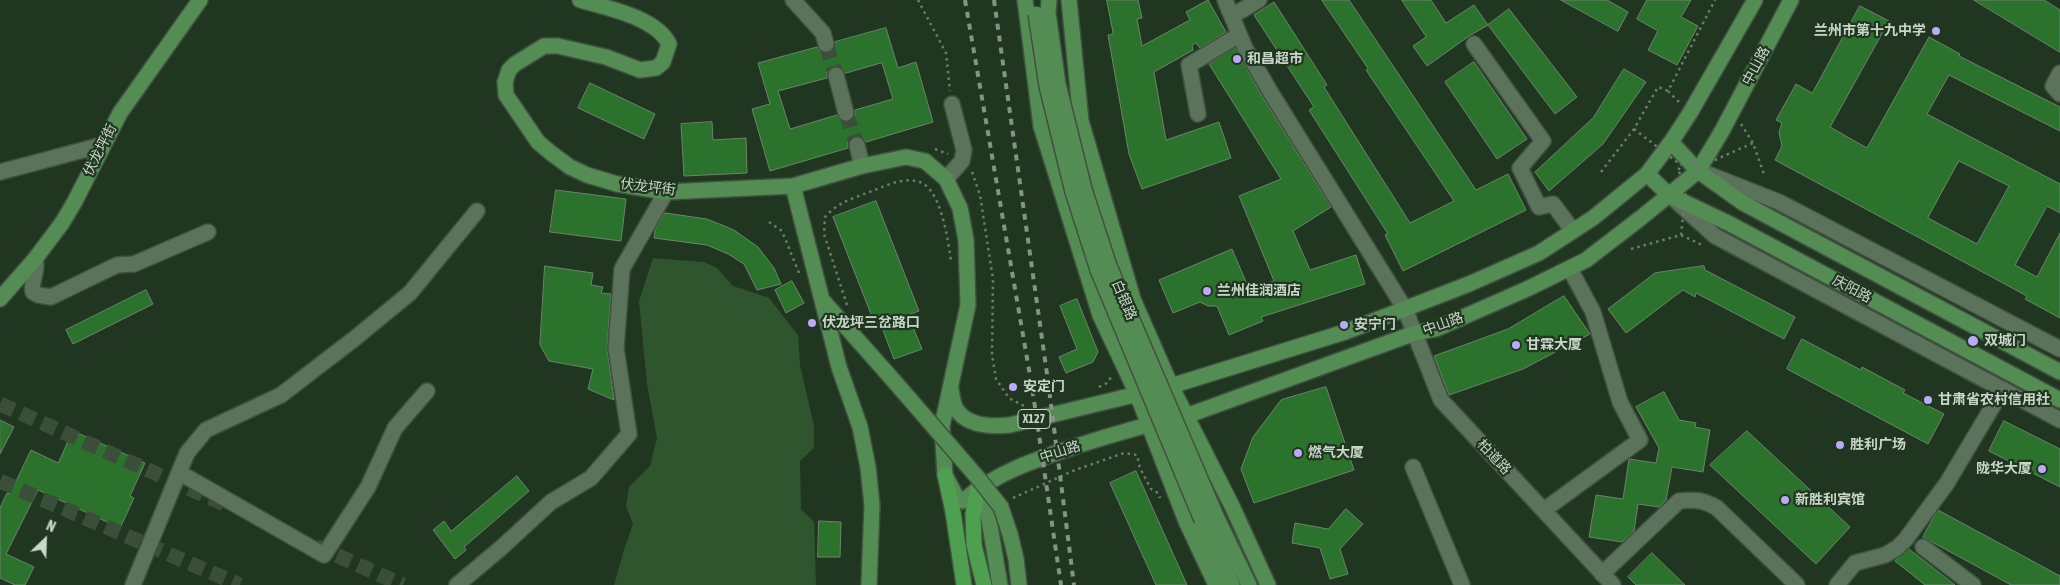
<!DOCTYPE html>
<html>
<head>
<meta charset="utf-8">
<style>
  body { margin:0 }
  #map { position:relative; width:2060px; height:585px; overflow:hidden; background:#213621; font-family:"Asap Condensed",sans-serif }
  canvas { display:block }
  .north { position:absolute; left:20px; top:515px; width:50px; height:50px; -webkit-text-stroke:4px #213621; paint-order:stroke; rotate:24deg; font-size:14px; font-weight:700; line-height:20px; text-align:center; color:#c9d6c9 }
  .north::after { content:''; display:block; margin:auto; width:18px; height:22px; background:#c9d6c9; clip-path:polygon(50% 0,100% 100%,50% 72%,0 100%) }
</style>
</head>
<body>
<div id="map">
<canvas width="2060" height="585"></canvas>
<div class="north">N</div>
</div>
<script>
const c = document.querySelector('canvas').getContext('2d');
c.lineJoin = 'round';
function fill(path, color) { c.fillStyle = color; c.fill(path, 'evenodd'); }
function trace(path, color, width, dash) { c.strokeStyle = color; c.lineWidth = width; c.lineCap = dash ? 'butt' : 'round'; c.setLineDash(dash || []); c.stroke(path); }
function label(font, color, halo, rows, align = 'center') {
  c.font = font + ' "Asap Condensed","Noto Sans SC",sans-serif'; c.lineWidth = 4.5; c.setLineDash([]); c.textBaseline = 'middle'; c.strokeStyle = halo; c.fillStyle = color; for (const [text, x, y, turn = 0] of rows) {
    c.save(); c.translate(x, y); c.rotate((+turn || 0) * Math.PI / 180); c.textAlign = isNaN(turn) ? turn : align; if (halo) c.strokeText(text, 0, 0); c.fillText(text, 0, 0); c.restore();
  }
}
const green = new Path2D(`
  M653 258 704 262 717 268 733 286 769 298 798 335 800 365 814 426V448L800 461 801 509 814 522 816 585H614L624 550 633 524 626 506 629 487 650 466 657 438 647 384 639 301Z`);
const building = new Path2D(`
  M1107 0H1138L1142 18 1137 19 1142 46 1190 20 1186 12 1208 0 1226 32 1200 48 1196 43 1192 45 1193 50 1154 72 1166 140 1219 122 1231 158 1142 189 1129 154 1108 35 1113 34Z
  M1322 0H1349L1476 190 1508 174 1526 210 1403 271 1385 235 1388 234 1309 110 1314 107 1254 15 1274 2 1327 85 1324 87 1410 223 1454 201 1366 70 1368 69Z
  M1402 0H1431L1446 23 1474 5 1488 25 1469 36 1427 66 1413 46 1426 37Z
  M1561 0H1607L1628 12 1618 31Z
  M1647 0H1691L1681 17 1698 26 1677 65 1648 50 1658 31 1637 19Z
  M1974 0H2044L2060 10V52Z
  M1860 6 1889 21 1830 127 1867 148 1929 37 1960 54 1959 56 2060 107V131L1949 75 1927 114 2060 184V213L2047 206 2015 265 2037 277 2060 233V318L2025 299 2027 296 1775 160 1782 146 1779 132 1782 123 1776 120 1796 84 1812 93ZM1959 161 2009 186 1977 244 1928 218Z
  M1509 9 1577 97 1555 114 1488 25Z
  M886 28 898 68 916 62 933 122 866 142 860 136H854L848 142V148L770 171 752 109 770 104 758 63 817 47 820 51 828 53 833 50 835 42ZM882 63 893 99 855 110V116L849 122H843L837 115 790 129 778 91 827 78V72L833 66H839L845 73Z
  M1235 48 1263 98 1331 207 1293 231 1310 270 1356 255 1365 284 1261 317 1263 321 1229 335 1217 306H1208L1200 302 1173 313 1159 280 1232 249 1249 289 1274 281 1239 196 1281 179 1209 64Z
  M1474 62 1527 139 1497 159 1445 82Z
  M1624 69 1646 82 1603 144 1549 191 1535 172 1593 118Z
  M590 83 655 114 644 139 578 108Z
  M712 122 713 140 746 138 747 173 684 176 681 124Z
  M556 190 626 199 621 241 550 232Z
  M876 201 919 311 908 315 922 349 894 359 881 325 876 327 833 217Z
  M665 213 707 219 734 230 758 247 774 268 781 284 757 290 744 264 728 254 707 245 654 238 655 230Z
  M545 266 593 273 591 285 603 287 601 293 611 294 607 348 614 400 588 389 593 369 549 361 540 345Z
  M1704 266 1705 270 1795 317 1784 339 1696 293 1695 297 1683 290 1626 333 1608 309 1655 273Z
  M792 281 804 303 786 313 775 290Z
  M146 290 153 304 73 344 66 330Z
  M1564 296 1590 334 1523 369 1449 395 1434 356 1508 329Z
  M1077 299 1098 352 1093 362 1066 373 1059 357 1077 349 1060 306Z
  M1802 339 1861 370 1862 367 1905 390 1903 393 1944 414 1928 444 1787 369Z
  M1326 387 1354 470 1254 503 1241 469 1253 437 1281 400Z
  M1664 392 1679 420 1696 423 1695 427 1710 430 1703 472 1672 467 1666 500 1659 507 1638 504 1634 531 1622 542 1589 537 1596 495 1623 499 1629 459 1656 463 1659 448 1636 407Z
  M0 420 14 427 0 454Z
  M2004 421 2060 449V487L1989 451Z
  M73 431 145 463 130 496 134 498 120 528 38 490 6 554 34 567 25 585H15L0 578V508L7 493 10 494 31 450 58 463Z
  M1747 431 1850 527 1816 564 1710 465Z
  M1136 471 1187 585H1156L1110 483Z
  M517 476 529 491 464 547 466 550 455 559 433 530 444 521 451 531Z
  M1346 509 1363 524 1340 549 1348 574 1330 579 1320 548 1292 543 1295 523 1328 529Z
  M1938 510 2060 576V585H2011L1923 537Z
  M819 521 841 522 840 557H818Z
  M1909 549 1955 585H1925L1895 561Z
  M1652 553 1685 585H1636L1628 577Z`);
const minorTunnel = new Path2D(`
  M826 44 836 75
  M846 113 857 145`);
const highwayTunnel = new Path2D(`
  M0 404 224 504
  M0 481 240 585
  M316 546 403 585`);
const path = new Path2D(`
  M918 0 946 53 950 91
  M1679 102 1668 91 1715 0
  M1741 124 1753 143 1765 177
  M935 149 948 154
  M972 172 980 195 993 279 992 355 996 379 1009 398 1026 407
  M1601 172 1634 129 1658 87 1668 91
  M769 222 782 231 799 273
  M1631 249 1681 235 1702 245
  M847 305 824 234 825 217C838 202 854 198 872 191 885 186 901 178 916 181 941 184 948 241 951 261
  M1099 387 1107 383 1112 376
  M1013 498 1075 470 1124 453 1137 455 1140 468 1151 489 1158 493 1160 498`);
const minor = new Path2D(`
  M793 0 823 33 826 44
  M1225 0 1245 48 1271 93 1405 309 1441 400 1613 585
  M1232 16 1259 0
  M1474 44 1543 141 1520 168 1539 207 1553 204 1573 231
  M2060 73 2053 86 2060 94
  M836 75 846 113
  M1198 114 1189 65 1239 35
  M857 145 862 166
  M0 172 102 145
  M1708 174 1779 202 2060 349
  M946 179 962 161 964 150 952 104
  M1674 199 1715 236 2060 420
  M35 259C39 271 30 281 33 292L38 295 51 297 117 265 134 264 208 232
  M1413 467 1462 585
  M180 473 324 555 368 487 395 428 427 391
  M1544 510 1640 440 1620 402 1593 312 1570 269
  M1923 547 1973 585
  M1602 574 1679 501C1694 499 1704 500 1717 508L1797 585
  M133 585 187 453 206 430 281 395 354 339 410 293 477 211
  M457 585 501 548 551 502 591 478 629 434 616 348 622 269 666 192
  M1837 585 1855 563 1885 555 1897 548 1906 539 1947 483 2003 389`);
const major = new Path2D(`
  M580 0C606 8 656 17 669 44L663 62 656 68 640 70 606 57 558 46H544L515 64 509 70 505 82 506 95 538 142 551 153 570 167 587 175 617 184 666 192 793 186 862 166 906 157 925 161 946 179 960 208 966 240 968 305 942 426 945 475 957 498 963 501C997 471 1041 458 1083 444 1118 433 1151 423 1186 416L1415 333 1436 329 1527 289 1586 260 1642 217 1698 171 1722 131 1791 0
  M1025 0 1041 126 1100 315 1137 394 1186 521 1216 585
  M1069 0 1081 121 1133 299 1171 386 1232 506 1268 585
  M1048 13 1049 0
  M1671 142 1698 171 1743 203 2060 372
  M1647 174 1669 195 1730 224 2060 400
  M793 186 839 367 860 427 868 467 872 505 869 585
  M0 299 35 259 62 223 74 203 120 113 200 0
  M824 302 894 381
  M951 389C952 395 953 404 956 409 967 426 992 427 1010 425L1171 386 1345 332 1469 284 1539 253 1593 218 1647 174 1671 142 1690 113 1755 0
  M978 488 987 508 1000 585
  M1216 516 1249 585
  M1202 520 1232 585
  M1016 559 1019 585`);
const highway = new Path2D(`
  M945 475 953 512 964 585
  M978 488 973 514 974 545 984 585`);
const rail = new Path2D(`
  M965 0 1032 387 1061 585
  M994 0 1048 381 1074 585`);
const pathBridge = new Path2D(`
  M1634 129 1681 165
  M1679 170a9 9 0 1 1 18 0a9 9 0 1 1-18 0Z
  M1697 168 1753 143
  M1681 235 1687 179`);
const majorBridge = new Path2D(`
  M1048 13 1058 84 1084 189 1109 266 1216 516
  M1036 14 1047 86 1073 192 1098 270 1202 520
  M894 381 978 478 1001 507 1010 534 1016 559`);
const markers = [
  [1936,31,5,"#bbaaf6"],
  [1237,59,5,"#bbaaf6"],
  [1207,291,5,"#bbaaf6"],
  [812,323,5,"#bbaaf6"],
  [1344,325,5,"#bbaaf6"],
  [1973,341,6,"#bbaaf6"],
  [1516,345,5,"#bbaaf6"],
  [1013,387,5,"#bbaaf6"],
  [1928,400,5,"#bbaaf6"],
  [1840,445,5,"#bbaaf6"],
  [1298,453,5,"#bbaaf6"],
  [2042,469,5,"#bbaaf6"],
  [1785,500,5,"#bbaaf6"]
];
const shields = [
  [1034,419,32]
];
const shieldNames = [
  ["X127",1034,419]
];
const poiNames = [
  ["兰州市第十九中学",1926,31,"right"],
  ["和昌超市",1247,59],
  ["兰州佳润酒店",1217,291],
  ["伏龙坪三岔路口",822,323],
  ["安宁门",1354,325],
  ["双城门",1984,341],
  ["甘霖大厦",1526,345],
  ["安定门",1023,387],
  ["甘肃省农村信用社",1938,400],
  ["胜利广场",1850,445],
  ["燃气大厦",1308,453],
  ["陇华大厦",2032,469,"right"],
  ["新胜利宾馆",1795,500]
];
const streetNames = [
  ["中山路",1756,66,-62],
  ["伏龙坪街",100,150,-63],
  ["伏龙坪街",648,187,7],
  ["庆阳路",1852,289,28],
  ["白银路",1124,300,67],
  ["中山路",1443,324,-20],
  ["中山路",1060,452,-18],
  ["柏道路",1494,457,47]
];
fill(green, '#2e552e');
fill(building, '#2b722d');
trace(building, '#6c846c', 1);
trace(minorTunnel, '#3a4e3a', 15, [15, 8]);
trace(highwayTunnel, '#3a4e3a', 15, [15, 8]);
trace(minor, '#3f513f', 18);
trace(major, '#3f513f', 18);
trace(highway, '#3f513f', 18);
trace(path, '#6b7c6b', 2.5, [2.5, 4]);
trace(minor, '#5c735b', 15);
trace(major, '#548d54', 15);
trace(highway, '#4f9f50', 15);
trace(rail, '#839483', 4, [6, 6]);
trace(majorBridge, '#3f513f', 18, []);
trace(pathBridge, '#6b7c6b', 2.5, [2.5, 4]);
trace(majorBridge, '#548d54', 15);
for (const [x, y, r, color] of markers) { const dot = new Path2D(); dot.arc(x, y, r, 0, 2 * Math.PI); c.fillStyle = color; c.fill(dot); trace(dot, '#213621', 2); }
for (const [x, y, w] of shields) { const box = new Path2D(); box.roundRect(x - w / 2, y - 9.5, w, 19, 4); c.fillStyle = '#213621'; c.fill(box); trace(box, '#c9d6c9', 1); }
label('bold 12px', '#c9d6c9', null, shieldNames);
label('bold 14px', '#c9d6c9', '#213621', poiNames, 'left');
label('14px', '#c9d6c9', '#213621', streetNames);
</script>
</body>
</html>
